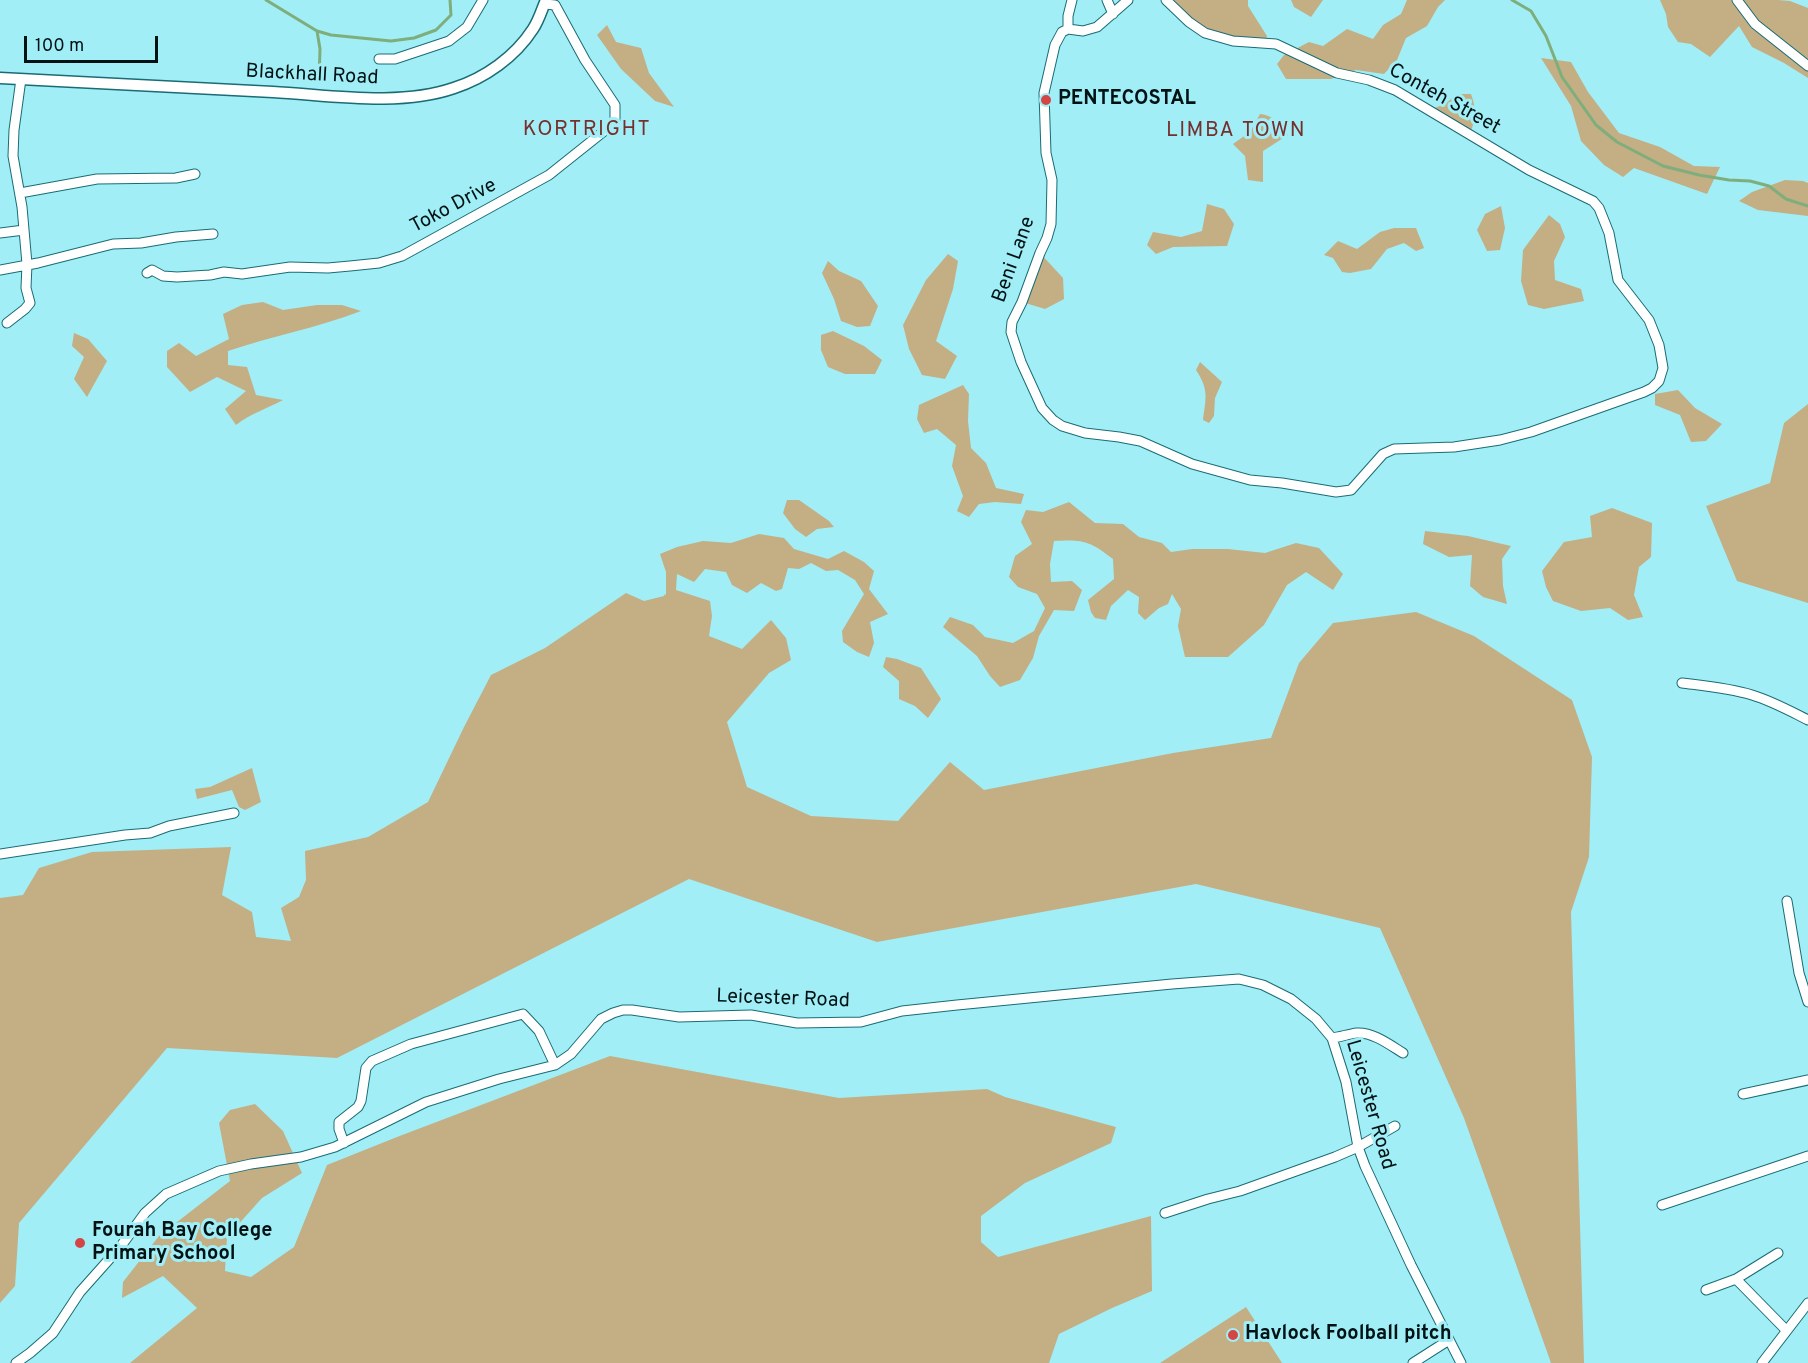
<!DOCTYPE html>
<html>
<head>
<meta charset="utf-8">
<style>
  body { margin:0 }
  #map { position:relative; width:1808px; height:1363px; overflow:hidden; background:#a1eef6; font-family:Overpass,sans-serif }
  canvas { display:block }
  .scale { position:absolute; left:24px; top:36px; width:134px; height:27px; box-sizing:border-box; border:3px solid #001214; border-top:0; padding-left:8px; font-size:18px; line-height:21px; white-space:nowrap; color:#001214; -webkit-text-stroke:4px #a1eef6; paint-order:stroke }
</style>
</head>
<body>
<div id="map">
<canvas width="1808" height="1363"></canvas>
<div class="scale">100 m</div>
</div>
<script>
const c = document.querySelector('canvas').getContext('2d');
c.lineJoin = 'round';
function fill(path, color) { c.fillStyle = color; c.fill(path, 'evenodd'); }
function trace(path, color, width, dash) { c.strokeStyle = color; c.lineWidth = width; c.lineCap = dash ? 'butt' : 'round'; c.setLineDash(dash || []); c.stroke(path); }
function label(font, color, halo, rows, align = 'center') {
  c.font = font + ' Overpass,sans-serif'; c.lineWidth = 6; c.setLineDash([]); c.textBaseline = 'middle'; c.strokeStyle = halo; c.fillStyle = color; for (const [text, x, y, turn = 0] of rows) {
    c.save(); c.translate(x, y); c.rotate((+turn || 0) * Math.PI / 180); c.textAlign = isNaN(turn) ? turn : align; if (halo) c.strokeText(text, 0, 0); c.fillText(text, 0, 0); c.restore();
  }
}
const green = new Path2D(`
  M1166 0H1248V6L1267 36 1265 43 1205 33Z
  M1291 0H1323L1311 17 1294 7Z
  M1407 0H1445L1438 7 1427 26 1406 38 1397 60 1384 74 1356 70 1331 79H1286L1277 64 1284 55 1309 42 1323 46 1347 29 1373 39 1383 25 1401 14Z
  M1660 0H1778L1790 1 1808 8V78L1784 63 1752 47 1739 26 1710 57 1691 44 1678 42 1668 27 1666 14Z
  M607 25 616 42 641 48 649 73 674 107 655 101 621 69 597 35Z
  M1541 58 1571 62 1588 92 1619 133 1660 147 1694 166 1720 167 1707 194 1634 168 1623 177 1604 165 1581 141 1571 106Z
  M1457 94H1471C1476 108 1476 117 1471 131L1429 110 1445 104Z
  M1260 114C1273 115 1281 125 1288 135L1263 151V182L1248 180 1245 156 1233 144 1250 132Z
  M1785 180 1803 181 1808 183V216L1758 210 1739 201 1752 192Z
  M1207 204 1224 209 1234 224 1227 246 1173 247 1156 254 1147 245 1153 232 1181 237 1202 231Z
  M1501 206 1505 228 1500 250 1487 251 1477 230 1485 214Z
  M1549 215 1560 224 1565 237 1554 261 1555 280 1581 289 1584 301 1544 309 1528 305 1521 281 1523 250Z
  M1394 228H1416L1424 248 1416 251 1404 243 1387 249 1371 269 1350 273 1342 272 1333 258 1324 255 1338 241 1357 249 1380 232Z
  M1040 253 1063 278 1064 299 1045 309 1022 302Z
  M948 254 958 261 953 289 936 341 957 356 945 379 922 375 909 349 903 325 926 280Z
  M828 261 839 271 861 281 878 306 870 326 857 327 841 321 834 299 822 273Z
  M263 302 283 310 317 305H342L361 311C317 328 272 336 228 351V365L247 367 256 395 283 400C268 408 250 414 236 425L225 409 246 391 217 377 190 392 167 367V351L179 343 196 356 229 339 223 314 242 305Z
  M833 331 864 346 882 360 875 374H845L828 367 821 350V335Z
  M74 333 88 339 107 361 87 397 74 379 84 357 72 346Z
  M1200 362 1222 382 1215 398 1214 416 1209 423 1203 420C1206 397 1209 390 1196 370Z
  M963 385 969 394 968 421 971 448 986 463 996 488 1024 494 1021 504 995 502 979 504 969 517 957 511 963 496 952 466 956 445 937 429 924 433 917 419 919 405Z
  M1678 390 1695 408 1722 424 1706 441 1691 442 1680 415 1655 405V394Z
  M1808 404V603L1737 581 1706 506 1770 483 1784 423Z
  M787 500H799L829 521 834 527 817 529 806 537 795 529 783 513Z
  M1069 502 1095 523 1123 524 1139 537 1162 543 1171 552 1192 549H1228L1265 553 1296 543 1319 548 1343 574 1333 590 1306 572 1287 585 1264 625 1228 657H1185L1178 626 1181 609 1172 594 1168 604 1159 608 1145 620 1138 613 1139 597 1128 590 1111 606 1106 620 1095 618 1091 612 1088 600 1114 579 1113 559C1090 541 1083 539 1054 541L1050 564 1051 582 1072 581 1082 590 1074 611 1054 610 1039 636 1033 658 1020 680 1000 687 990 676 977 656 943 627 950 617 973 625 985 637 1013 643 1034 631 1045 608 1037 594 1018 587 1009 577 1015 556 1032 544 1021 522 1026 510 1043 512Z
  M1612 508 1652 523 1651 557 1639 567 1634 595 1643 617 1628 620 1610 608 1581 611 1553 601 1546 587 1542 571 1564 542 1592 537 1590 516Z
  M1425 531 1468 536 1511 546 1502 559 1503 586 1507 604 1483 597 1470 586 1472 555 1449 557 1423 544Z
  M759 534 784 538 794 549 828 559 844 551 864 562 874 571 869 589 888 614 870 622 874 643 869 657 857 652 843 642 842 631 864 594 855 580 838 570 826 571 811 563 799 569 788 568 782 589 776 591 761 583 747 593 732 585 726 572 705 569 694 582 677 574 676 590 710 601 712 616 709 636 742 649 771 620 786 638 791 660 769 673 727 722 747 787 811 816 898 821 950 762 984 790 1173 753 1271 738 1299 663 1333 623 1416 612 1474 636 1572 700 1592 757 1589 857 1571 912 1584 1363H1551L1464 1118 1380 928 1196 884 877 942 689 879 337 1058 167 1048 19 1223 15 1286 0 1303V898L23 895 39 868 92 852 231 847 222 895 252 912 256 937 291 941 281 908 299 897 306 880 305 851 368 837 428 802 464 727 491 675 545 648 626 593 644 601 664 596 665 594 666 595V572L660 554 677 547 703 541 731 543Z
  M886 657 897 659 921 668 941 699 928 718 915 706 899 699V681L883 667Z
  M252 768 261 802 245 810 239 807 232 790 197 799 195 789 210 787Z
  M610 1056 839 1098 987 1089 1005 1097 1116 1127 1111 1143 1025 1183 981 1216V1242L998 1257 1151 1216 1152 1291 1112 1308 1059 1334 1049 1363H130L197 1308 163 1276 122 1298 123 1282 159 1236 230 1181 219 1123 230 1110 255 1104 283 1131 302 1173 262 1198 227 1237 225 1271 251 1277 294 1247 327 1165 397 1137Z
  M1246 1307 1282 1363H1160Z`);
const stream = new Path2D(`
  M266 0 317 31 331 35 391 41 414 38 436 30 451 15 450 0
  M1512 0 1531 11 1546 36 1562 77 1596 125 1617 142 1663 166 1699 175 1729 180 1750 181 1769 186 1786 199 1808 206
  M317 31 320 49 319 80`);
const minor = new Path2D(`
  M1107 0 1113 14
  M1128 0 1097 27 1083 31 1068 29 1062 32 1055 45 1044 93 1046 153 1052 180 1051 224 1047 238 1040 253 1022 302 1012 322 1011 332 1021 362 1042 408 1053 420 1062 426 1085 433 1119 437 1140 441 1192 464 1250 480 1282 483 1336 492 1351 490 1383 454 1394 449 1454 447 1500 440 1531 432 1644 392 1652 388 1659 381 1663 368 1659 345 1649 320 1618 280 1609 233 1599 208 1593 201 1529 170 1395 90 1369 80 1337 73 1276 44 1233 41 1205 33 1189 22 1166 0
  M1737 0 1755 24 1808 66
  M1068 29V16L1072 0
  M379 59H395L449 41 467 27 483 0
  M20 193 97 179 176 178 195 174
  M0 233 24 230
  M0 270 38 263 113 244 141 243 176 237 213 234
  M147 273 152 270 163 276 177 277 210 275 224 272 242 274 290 267 328 268 350 266 379 263 402 256 549 175 608 128 615 121V105L585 60 555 5 545 4
  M7 323 25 309 30 303 26 288 27 264 22 207 13 156 14 130 21 79
  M1682 683C1706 686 1729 688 1752 695 1772 701 1790 711 1808 720
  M0 854 125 835 150 833 169 826 234 813
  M1787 901 1799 973 1808 1002
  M1332 1038C1340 1037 1349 1034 1357 1033 1373 1032 1390 1045 1403 1053
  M1743 1094 1808 1080
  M344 1143 339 1129V1122L358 1107 361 1101 366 1068 372 1061 411 1044 523 1014 539 1031 555 1065
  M1662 1205 1808 1156
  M1165 1213 1208 1199 1240 1191 1335 1157 1358 1147 1395 1126
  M1736 1279 1778 1253
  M1706 1290 1736 1279 1786 1330
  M16 1363 30 1353 53 1333 80 1292 121 1246 145 1213 166 1194 219 1171 251 1164 301 1157 335 1147 426 1102 499 1079 555 1065 571 1054 601 1019 613 1013 623 1010H632L679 1017 751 1015 797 1023 861 1022 902 1011 957 1005 1172 984 1239 979 1263 985 1291 999 1316 1019 1332 1038 1346 1082 1358 1147 1365 1166 1411 1265 1461 1363
  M1413 1363 1449 1340
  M1762 1363 1808 1303`);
const major = new Path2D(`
  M0 78C91 83 182 87 273 92 330 95 399 107 454 88 485 78 515 57 533 29 539 20 542 9 546 0`);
const markers = [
  [1046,100,6,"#d44546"],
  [80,1243,6,"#d44546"],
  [1233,1335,6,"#d44546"]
];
const streetNames = [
  ["Blackhall Road",312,76,3],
  ["Conteh Street",1444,100,29],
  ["Toko Drive",454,207,-28],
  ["Beni Lane",1015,260,-70],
  ["Leicester Road",783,1000,2],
  ["Leicester Road",1369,1105,74]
];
const poiNames = [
  ["PENTECOSTAL",1058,100],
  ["Fourah Bay College",92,1232],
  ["Primary School",92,1255],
  ["Havlock Foolball pitch",1245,1335]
];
const neighbourhoodNames = [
  ["KORTRIGHT",587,131],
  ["LIMBA TOWN",1236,132]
];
fill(green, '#c4ae84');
trace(stream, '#7eae7c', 3);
trace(minor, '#196c74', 11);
trace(major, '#196c74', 13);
trace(minor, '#fff', 9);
trace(major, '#fff', 10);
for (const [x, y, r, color] of markers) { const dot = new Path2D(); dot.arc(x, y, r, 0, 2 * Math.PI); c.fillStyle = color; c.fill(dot); trace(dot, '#a1eef6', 2); }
label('20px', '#001214', '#a1eef6', streetNames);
label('bold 20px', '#001214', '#a1eef6', poiNames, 'left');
c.letterSpacing = '1.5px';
label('21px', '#762f2e', '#a1eef6', neighbourhoodNames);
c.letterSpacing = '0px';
</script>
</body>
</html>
